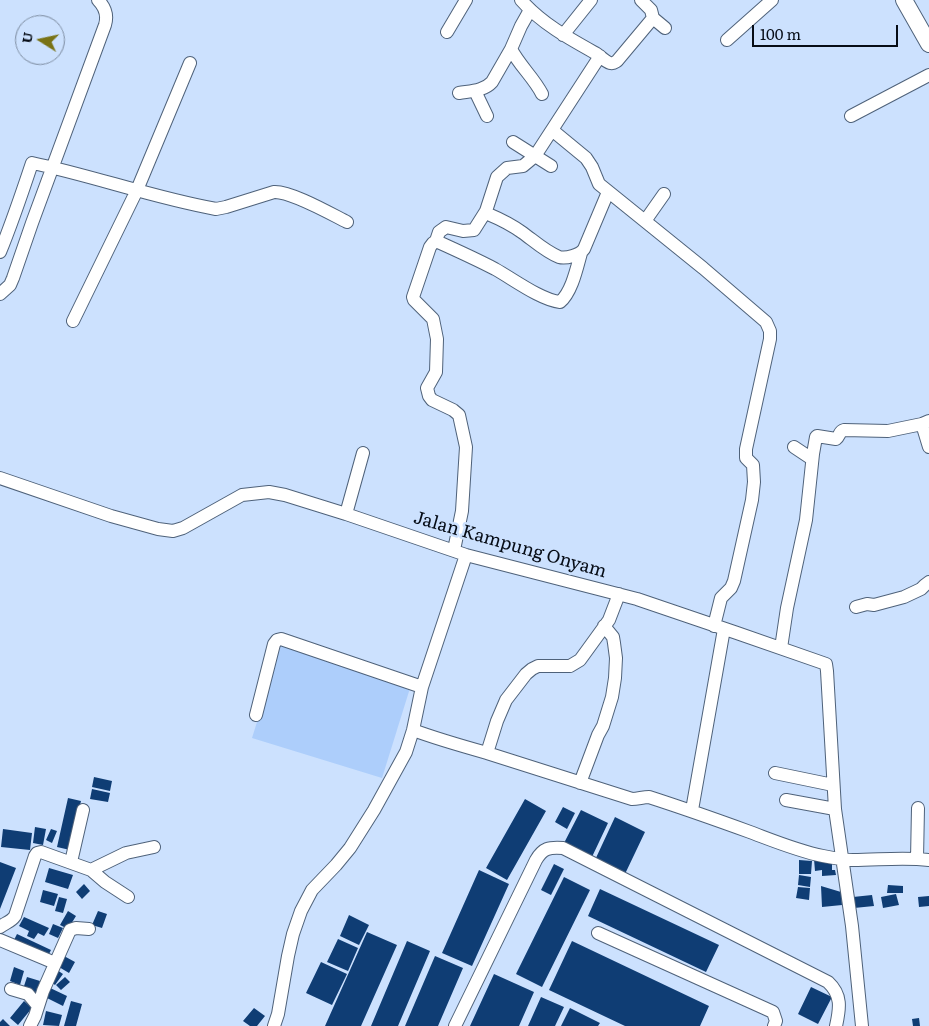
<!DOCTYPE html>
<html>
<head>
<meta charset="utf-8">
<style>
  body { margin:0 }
  #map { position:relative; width:929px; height:1026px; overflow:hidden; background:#cce1fe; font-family:Literata,serif }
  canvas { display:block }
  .north { position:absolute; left:15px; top:15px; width:50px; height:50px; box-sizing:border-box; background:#cce1fe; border:1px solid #7d8ca1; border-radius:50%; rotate:280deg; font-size:14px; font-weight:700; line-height:20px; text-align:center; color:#060c16 }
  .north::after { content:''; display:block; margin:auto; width:18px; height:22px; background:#797316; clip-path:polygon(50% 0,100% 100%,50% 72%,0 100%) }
  .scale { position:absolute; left:752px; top:25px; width:146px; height:22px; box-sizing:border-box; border:2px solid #060c16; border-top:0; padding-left:6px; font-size:15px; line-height:18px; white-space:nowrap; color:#060c16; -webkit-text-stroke:4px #cce1fe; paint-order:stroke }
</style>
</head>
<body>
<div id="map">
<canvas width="929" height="1026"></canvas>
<div class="north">U</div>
<div class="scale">100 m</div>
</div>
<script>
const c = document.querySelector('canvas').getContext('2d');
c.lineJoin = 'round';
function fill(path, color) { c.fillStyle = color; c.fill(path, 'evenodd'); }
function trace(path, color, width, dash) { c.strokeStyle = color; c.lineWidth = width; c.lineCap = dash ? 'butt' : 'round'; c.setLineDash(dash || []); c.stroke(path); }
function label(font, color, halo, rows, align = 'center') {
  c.font = font + ' Literata,serif'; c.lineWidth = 5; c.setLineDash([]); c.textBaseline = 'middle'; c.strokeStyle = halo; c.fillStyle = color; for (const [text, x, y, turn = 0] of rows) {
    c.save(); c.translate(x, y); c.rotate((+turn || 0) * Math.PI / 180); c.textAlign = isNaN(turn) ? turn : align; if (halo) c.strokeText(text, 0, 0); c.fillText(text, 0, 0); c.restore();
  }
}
const green = new Path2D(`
  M281 645 411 685 382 778 252 738Z`);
const building = new Path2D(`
  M94 777 112 781 110 791 92 787Z
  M92 789 110 793 108 802 90 799Z
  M68 798 81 801 70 850 57 847Z
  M525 799 546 811 507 880 486 868Z
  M563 807 575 813 567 829 555 822Z
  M581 810 608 823 591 859 563 845Z
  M615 817 645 832 625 874 595 860Z
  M35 827 46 829 43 845 33 843Z
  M3 829 32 833 30 850 1 847Z
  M51 829 57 831 52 843 46 840Z
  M832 858V870H835L836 875 822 876V870L815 871 814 859Z
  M799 860 812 861 811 874H799Z
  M0 862 16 868 0 909Z
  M554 864 564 869 551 895 541 890Z
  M49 868 73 875 68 889 45 882Z
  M479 870 509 884 472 966 442 953Z
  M799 875 811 877 810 887 798 885Z
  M564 877 590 890 542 987 516 974Z
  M84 884 90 891 82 899 76 892Z
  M888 885 903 886V893H887Z
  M821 886 841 892 842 905 822 907Z
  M798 887 810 888 809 900 796 898Z
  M600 889 719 945 706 972 588 916Z
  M43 890 58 894 54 906 40 902Z
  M896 894 899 905 883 908 881 897Z
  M872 895 874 906 854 908 853 897Z
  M929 896V906L919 907 918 897Z
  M59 897 67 899 63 913 55 911Z
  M68 911 76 916 68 929 60 925Z
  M98 911 107 914 102 928 92 925Z
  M349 915 369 925 359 945 340 936Z
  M24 917 49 928 44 936 38 933 34 939 27 936 29 931 19 926Z
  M53 924 63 928 58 938 49 934Z
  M367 932 397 945 361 1026H325Z
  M17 934 51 950 47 958 13 942Z
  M338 939 358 948 348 971 327 962Z
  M407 941 430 951 398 1026H371Z
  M572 941 709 1006 700 1026H625L549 990Z
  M64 956 75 962 69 973 59 967Z
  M435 956 463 968 438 1026H405Z
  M321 962 347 974 332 1005 306 993Z
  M14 967 24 971 20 985 10 981Z
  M57 970 63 974 55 985 50 981Z
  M494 974 534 992 519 1026H470Z
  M27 977 40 981 36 993 23 989Z
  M65 977 70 982 61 990 56 985Z
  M46 986 67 996 63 1006 41 995Z
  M811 987 832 997 818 1024 798 1014Z
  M541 997 564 1007 555 1026H528Z
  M24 1001 32 1008 18 1025 10 1018Z
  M71 1001 82 1004 76 1026H64Z
  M254 1008 265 1016 257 1026H250L243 1021Z
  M570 1008 600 1023 598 1026H561Z
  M46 1011 62 1015 59 1026 43 1025Z
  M919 1018 920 1026H913L912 1019Z
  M3 1019 10 1026H0V1022Z`);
const minor = new Path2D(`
  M521 0C542 24 570 39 597 54 601 57 606 62 610 63 614 64 615 62 617 61L653 18 651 10 641 0
  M530 10 521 26 511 49C519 65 534 78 542 94
  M653 18 665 28
  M447 32 466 0
  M563 35 591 0
  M727 40 772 0
  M600 56 535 156 523 166 507 168 497 177 486 211 488 214C500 219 512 225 523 233 534 241 546 252 559 257 566 259 580 255 584 249L608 192
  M475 91 487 116
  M459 93C470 91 484 91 492 82L511 49
  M851 116 929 75
  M552 130 586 158 592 167 599 184 703 268 766 322 770 331V339L746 449V458L753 465 754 482 752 500 734 581 731 588 721 598 714 626
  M513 142 551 166
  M645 221 664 194
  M436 241 439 232 446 227 463 231 474 230 486 211
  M0 252C12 223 22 193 32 163 94 176 154 198 216 209L226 207 274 192C291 191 331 214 347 222
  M0 294 10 285 13 278 32 223 105 25C108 15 105 7 98 0
  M73 321 137 190 190 63
  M922 424 929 447
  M794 447 812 459
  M0 478 111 516 158 529 173 531 183 528 242 495 269 492 285 495 346 514 466 555 637 599 737 633 826 664 827 671 835 809 852 926 862 1026
  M346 514 363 453
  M454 550 462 511 466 447 459 415 453 410 432 400 429 396 427 388 436 372 437 339 433 319 414 300 413 297 430 247 433 243 436 241C456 250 476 259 495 269 513 279 541 300 560 302 572 292 577 267 581 253
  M856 607 867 604 874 605 904 597 921 589 925 585 929 582
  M781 648 787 608 806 520 813 454 816 437 817 436 836 439C840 436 839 431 844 430L888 431 922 424 929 421
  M256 715 274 644 277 640 281 639 422 687
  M413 730C437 739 462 746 487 753L497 721 506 700 526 674 532 669 538 666H570L580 660 609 620 619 594
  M487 753 632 799C638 799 643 797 649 797 683 808 717 820 750 832 774 841 798 851 823 856 833 858 843 860 853 860 879 860 903 857 929 860
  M775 773 833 785
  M580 783 598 735 603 726 612 697 615 678 616 658 614 643 613 637 604 626
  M786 800 835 809
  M692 810 724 629
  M917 859 918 808
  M71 862 83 810
  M91 870 126 853 154 847
  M0 927C5 923 11 922 15 916L35 856 37 853 41 852 91 870 105 882 128 897
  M598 933 773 1012 776 1021 774 1026
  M0 940 55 963
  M11 989 28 994 38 1006
  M30 1026 35 1016 43 991 70 930 76 928 89 929
  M274 1026 278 1014 288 956 293 934 301 911 312 890 336 865 350 848 374 810 406 752 413 730 422 687 466 555
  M455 1026 536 860C543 848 549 847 563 848L828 982C842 995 840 1008 836 1026`);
const major = new Path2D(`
  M904 0 929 44`);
const streetNames = [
  ["Jalan Kampung Onyam",510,545,16]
];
fill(green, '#adcefb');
fill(building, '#0f3d74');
trace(minor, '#4f627a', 14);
trace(major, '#4f627a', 18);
trace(minor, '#fff', 12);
trace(major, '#fff', 16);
label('18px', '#060c16', '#cce1fe', streetNames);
</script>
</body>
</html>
